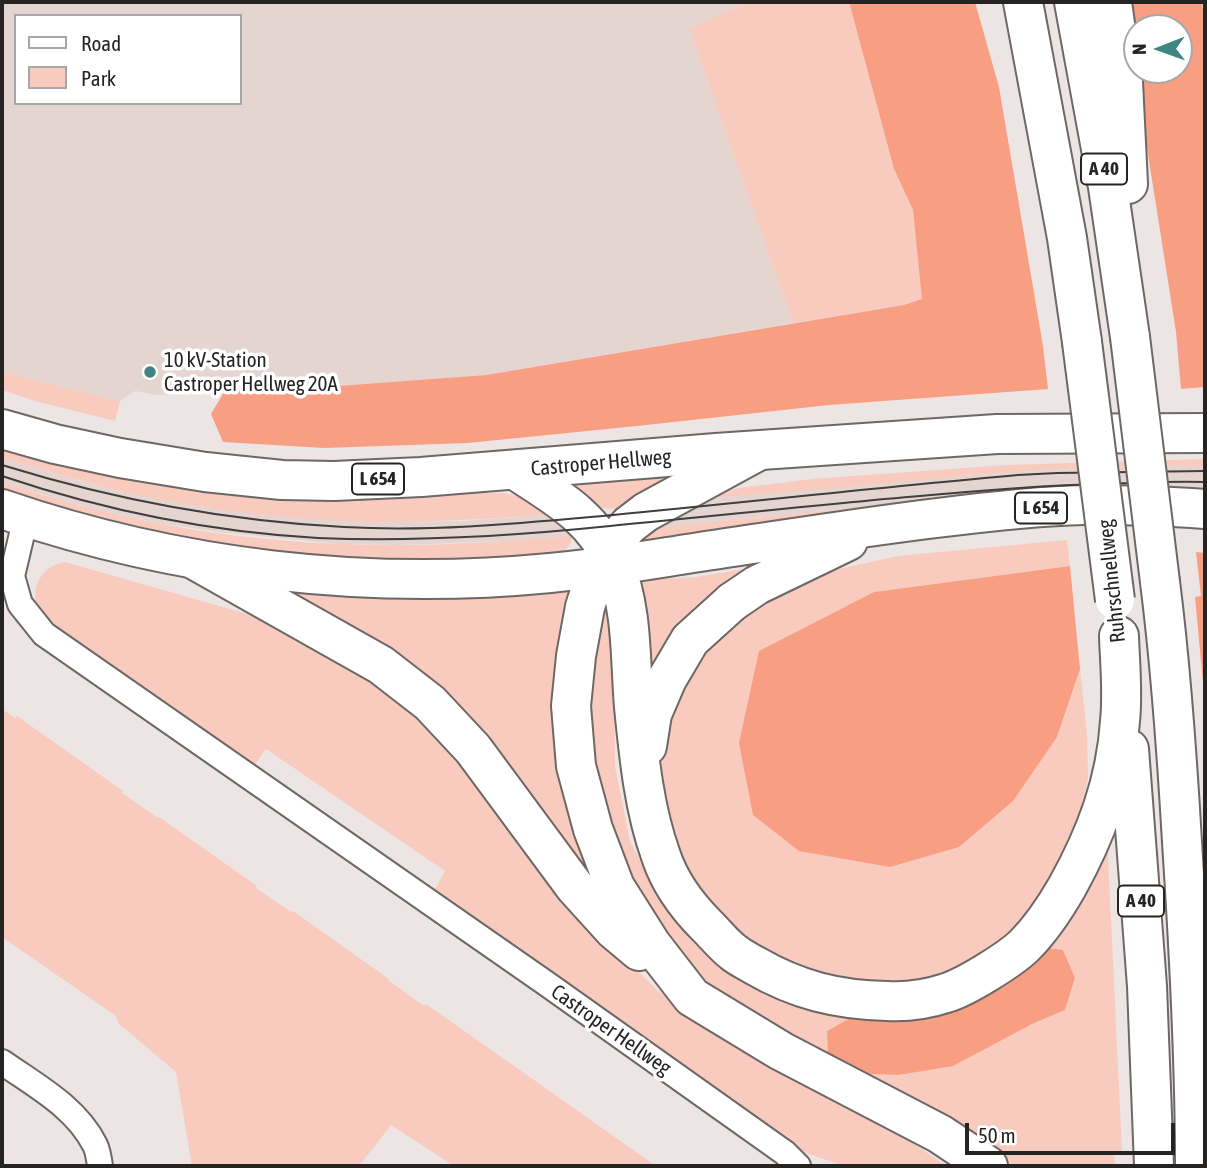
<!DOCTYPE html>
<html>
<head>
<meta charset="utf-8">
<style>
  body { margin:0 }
  #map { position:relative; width:1207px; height:1168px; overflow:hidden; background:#ece5e3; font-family:"Asap Condensed",sans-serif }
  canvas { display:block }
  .frame { position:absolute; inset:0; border:4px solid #262423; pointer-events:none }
  .legend { position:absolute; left:14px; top:14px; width:228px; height:91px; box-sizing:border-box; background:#fff; border:2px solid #a8a7a7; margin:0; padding:9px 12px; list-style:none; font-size:21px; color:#262423 }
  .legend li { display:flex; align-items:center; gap:14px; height:35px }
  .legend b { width:35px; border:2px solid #a8a7a7 }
  .north { position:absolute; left:1123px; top:14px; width:70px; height:70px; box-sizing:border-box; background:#fff; border:2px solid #a8a7a7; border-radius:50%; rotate:269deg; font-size:19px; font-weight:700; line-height:28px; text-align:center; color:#262423 }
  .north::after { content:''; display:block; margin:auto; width:24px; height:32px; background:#3f8680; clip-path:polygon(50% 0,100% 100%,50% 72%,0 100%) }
  .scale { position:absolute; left:965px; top:1123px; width:210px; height:32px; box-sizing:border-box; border:4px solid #262423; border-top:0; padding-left:9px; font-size:21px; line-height:24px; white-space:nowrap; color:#262423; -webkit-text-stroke:5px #fff; paint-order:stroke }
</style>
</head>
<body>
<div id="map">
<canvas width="1207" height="1168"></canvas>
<div class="frame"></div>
<ul class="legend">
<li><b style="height:9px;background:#fff"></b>Road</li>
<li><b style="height:19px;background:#f8cbbe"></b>Park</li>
</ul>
<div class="north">N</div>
<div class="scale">50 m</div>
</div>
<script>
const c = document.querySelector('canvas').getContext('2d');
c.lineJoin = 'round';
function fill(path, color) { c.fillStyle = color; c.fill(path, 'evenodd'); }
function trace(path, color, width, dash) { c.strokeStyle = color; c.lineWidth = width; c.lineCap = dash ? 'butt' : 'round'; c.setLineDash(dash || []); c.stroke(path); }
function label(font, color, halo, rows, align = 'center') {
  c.font = font + ' "Asap Condensed",sans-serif'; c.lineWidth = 7; c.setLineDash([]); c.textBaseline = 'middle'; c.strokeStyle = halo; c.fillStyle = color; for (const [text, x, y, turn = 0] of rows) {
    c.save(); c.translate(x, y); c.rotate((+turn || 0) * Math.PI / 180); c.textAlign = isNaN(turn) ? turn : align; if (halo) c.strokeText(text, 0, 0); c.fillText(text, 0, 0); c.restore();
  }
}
const built = new Path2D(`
  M2 2H748L689 29 793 323 486 375 324 387 158 395 135 391 120 401 2 372ZM16 16H240V103H16Z
  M2 458 94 485 183 504 276 515 368 522 461 521 556 514 572 533V535L514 541 397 545 339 544 218 532 158 523 101 511 2 483Z
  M1181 465 1205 466V489L1055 493 1045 490 662 527 644 531 698 499 880 484 921 479 1057 469Z`);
const green = new Path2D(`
  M748 2H849L894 169 913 210 923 299 905 305 793 323 689 29Z
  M2 372 120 401 115 421 35 401 2 390Z
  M2 447 457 493H503L524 497 556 514C494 518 432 523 369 522 308 520 244 514 183 504 122 494 62 475 2 458Z
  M1205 459V466C1097 464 988 473 880 484 819 490 759 494 698 499L739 488 812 479 1006 465Z
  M663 476 660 481 620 509 600 508 572 487 570 482Z
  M2 483C53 498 104 513 157 523 293 550 434 550 572 535 572 544 568 548 561 554L490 561 371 560 312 556 195 540 80 515 2 490Z
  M1045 490 638 544 644 531 662 527Z
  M1067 540 1070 566 874 592 1057 737 1080 669 1087 734 1088 779 1077 825 1043 903 980 960 902 985 855 981 810 972 766 955 725 920 694 883 677 851 661 804 663 746 684 681 708 644 758 600 821 573 898 556Z
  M65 562 265 619 301 633 422 714 603 936 657 990 731 1043 905 1138 947 1166H844L806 1153 434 891 445 871 266 749 255 764 44 618C26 597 37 566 65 562Z
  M744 569 745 572 646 676 641 587 644 580 696 577Z
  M570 590 610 902 556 838 276 592 292 591 433 598 502 597Z
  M610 609 614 661 615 767 630 841 663 904 697 945 748 986 795 1006 850 1018 827 1031 828 1062 723 998 671 950 612 846 591 777 583 690 595 612Z
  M2 709 15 718 17 716 123 791 122 793 158 818 159 817 257 886 256 888 291 912 293 911 389 979 388 980 424 1006 426 1004 656 1166H454L391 1125 359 1166H192L176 1072 119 1024 116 1016 2 937Z
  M1107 835 1122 1151 1114 1152 1115 1166H1010L998 1156 847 1073 898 1075 1032 1024 1065 1010 1075 978 1063 950 1041 947Z`);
const forest = new Path2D(`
  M849 2H975L999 87 1043 346 1048 389 829 405 637 426 468 443 324 448 223 442 211 414 224 392 324 387 486 375 904 305 922 299 913 210 894 169Z
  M1124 2H1202L1205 25V387L1181 389 1176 332ZM1137 28H1179V70H1137Z
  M1196 552 1205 553V705L1195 597 1201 596Z
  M1070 566 1080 669 1057 737 1013 801 959 847 890 867 799 851 753 815 739 743 759 651 874 592Z
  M1041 947 1063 950 1075 978 1065 1010 1032 1024 953 1066 898 1075 847 1073 828 1062 827 1031 850 1018 900 1015Z`);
const street = new Path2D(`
  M26 517 12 576 20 604 44 634 547 984 785 1153 798 1166
  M2 1062C36 1086 76 1107 95 1145 98 1151 99 1159 100 1166`);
const primary = new Path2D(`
  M2 429 55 444 120 458 205 472 282 480 334 481 421 477 716 453 997 434 1205 433
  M2 509C177 569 365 591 550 573 605 568 659 558 713 550 788 539 862 527 937 518 985 512 1035 506 1083 505 1124 505 1165 506 1205 509
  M732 602 757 585 848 541`);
const highway = new Path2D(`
  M1023 2 1067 238 1082 342
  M1074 2 1108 187 1130 337
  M1112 2 1123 82 1128 184
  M758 451 646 512 629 525 607 550 598 566 585 607 576 656 571 706 576 766 593 829 615 887 651 944 692 997 781 1051 940 1134 988 1166
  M515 470C555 496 594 517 614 564 633 609 630 660 634 707 639 757 644 809 661 856 670 883 688 907 707 926 716 935 724 945 733 952 739 957 747 961 754 965 797 990 837 1000 887 1001 906 1002 928 999 946 993 966 987 1009 960 1024 946 1041 929 1055 908 1067 887 1096 835 1116 782 1120 721 1123 693 1120 665 1119 636
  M193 559 381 665 430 703 473 749 575 887 614 930 639 951
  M1160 582C1171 668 1177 755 1182 842 1189 950 1195 1058 1195 1166
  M647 746 652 714 667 679 690 640 732 602
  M1129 749 1147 986 1154 1166`);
const tram = new Path2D(`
  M2 465C115 500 226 521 344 527 434 532 523 523 613 515 748 502 883 487 1018 475L1057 473 1205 471
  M2 476C103 510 211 532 318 538 416 542 513 536 610 526 717 516 824 504 931 495 998 489 1065 484 1132 483 1156 482 1181 481 1205 482`);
const highwayBridge = new Path2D(`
  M1130 337 1160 582
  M1082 342 1115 600`);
const markers = [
  [150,372,7,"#3f8680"]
];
const shields = [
  [1104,169,46],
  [378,479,52],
  [1041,508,52],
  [1141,901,46]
];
const shieldNames = [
  ["A 40",1104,169],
  ["L 654",378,479],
  ["L 654",1041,508],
  ["A 40",1141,901]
];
const poiNames = [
  ["10 kV-Station",164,360],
  ["Castroper Hellweg 20A",164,384]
];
const streetNames = [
  ["Castroper Hellweg",601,463,-5],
  ["Ruhrschnellweg",1112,581,-96],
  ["Castroper Hellweg",611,1030,35]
];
fill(built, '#e4d5d0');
fill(green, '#f8cbbe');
fill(forest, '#f89f83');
trace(street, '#6d6765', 28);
trace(primary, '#6d6765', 42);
trace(highway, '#6d6765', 42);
trace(street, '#fff', 24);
trace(primary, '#fff', 38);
trace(highway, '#fff', 38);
trace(tram, '#413e3d', 2);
trace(highwayBridge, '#6d6765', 42, []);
trace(highwayBridge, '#fff', 38);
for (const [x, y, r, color] of markers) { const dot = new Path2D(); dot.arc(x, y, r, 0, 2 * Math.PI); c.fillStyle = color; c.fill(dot); trace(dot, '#fff', 2.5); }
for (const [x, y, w] of shields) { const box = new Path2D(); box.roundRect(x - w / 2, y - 15.5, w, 31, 5); c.fillStyle = '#fff'; c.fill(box); trace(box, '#262423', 2); }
label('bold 19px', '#262423', null, shieldNames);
label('21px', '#262423', '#fff', poiNames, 'left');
label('21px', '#262423', '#fff', streetNames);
</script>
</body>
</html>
